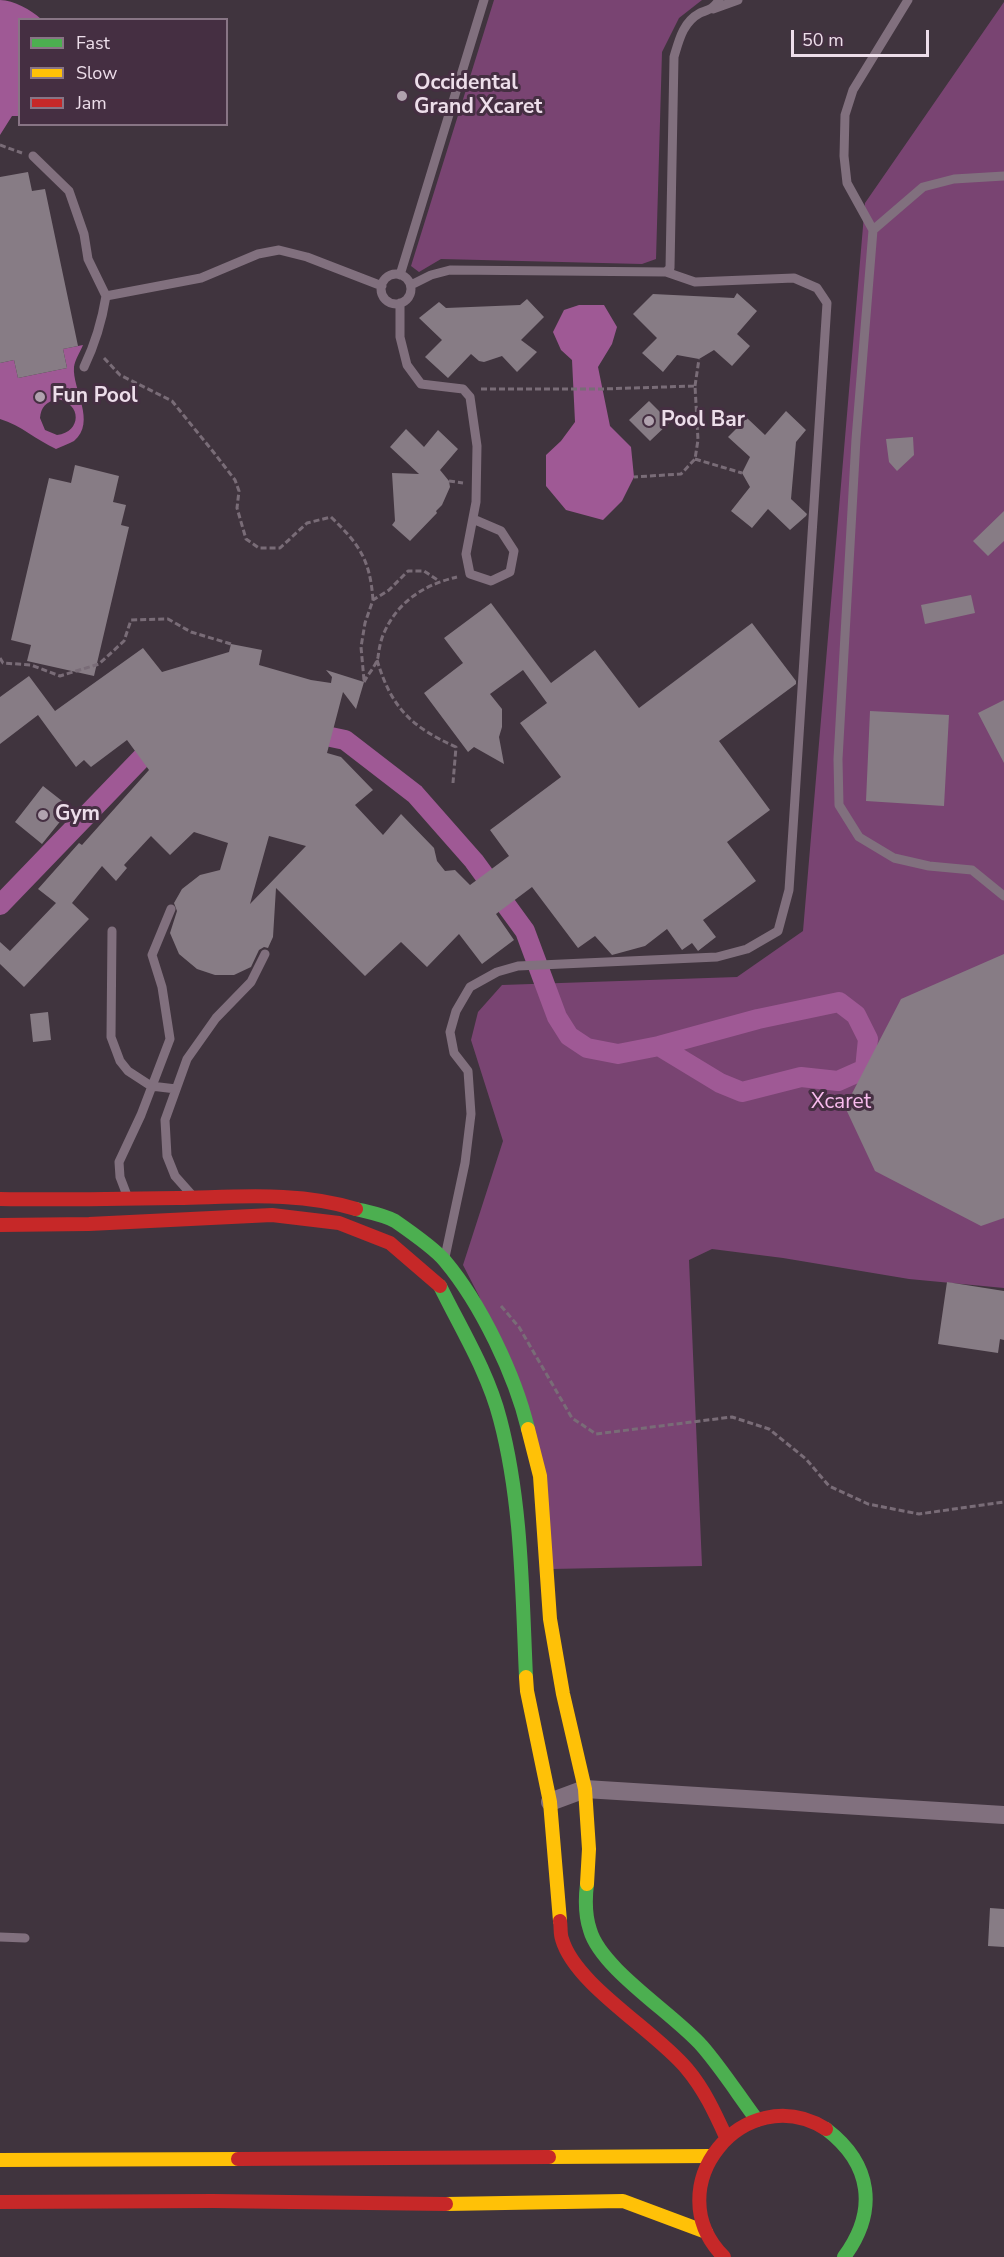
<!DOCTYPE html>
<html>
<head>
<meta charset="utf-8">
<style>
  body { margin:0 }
  #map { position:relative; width:1004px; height:2257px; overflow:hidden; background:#40343e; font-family:"Nunito Sans",sans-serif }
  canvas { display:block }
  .legend { position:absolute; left:18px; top:18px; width:210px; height:108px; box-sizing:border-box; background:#452f42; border:2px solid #887585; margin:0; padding:8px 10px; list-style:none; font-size:18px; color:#eddeea }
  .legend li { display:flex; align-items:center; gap:12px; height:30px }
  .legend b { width:30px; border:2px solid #887585 }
  .scale { position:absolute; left:791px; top:30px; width:138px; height:27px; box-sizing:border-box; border:3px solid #eddeea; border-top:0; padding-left:8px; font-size:18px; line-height:21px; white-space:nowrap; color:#eddeea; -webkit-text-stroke:4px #452f42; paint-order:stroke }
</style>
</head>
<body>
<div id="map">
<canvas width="1004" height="2257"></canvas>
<ul class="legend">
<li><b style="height:8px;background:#4caf50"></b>Fast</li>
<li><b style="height:8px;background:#ffc107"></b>Slow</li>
<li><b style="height:8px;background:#c62828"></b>Jam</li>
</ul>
<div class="scale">50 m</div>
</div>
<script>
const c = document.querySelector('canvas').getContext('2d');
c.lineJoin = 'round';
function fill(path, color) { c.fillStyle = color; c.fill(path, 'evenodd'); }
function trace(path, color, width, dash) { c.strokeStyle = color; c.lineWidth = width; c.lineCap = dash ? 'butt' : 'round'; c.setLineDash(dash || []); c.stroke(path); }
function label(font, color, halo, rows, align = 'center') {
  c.font = font + ' "Nunito Sans",sans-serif'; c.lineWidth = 6; c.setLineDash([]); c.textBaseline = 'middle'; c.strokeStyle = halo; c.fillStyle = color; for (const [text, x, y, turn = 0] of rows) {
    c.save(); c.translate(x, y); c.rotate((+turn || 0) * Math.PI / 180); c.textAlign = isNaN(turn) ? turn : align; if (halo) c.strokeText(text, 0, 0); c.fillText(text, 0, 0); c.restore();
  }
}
const green = new Path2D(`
  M494 0H702L679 18 662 52 656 259 642 264 441 259 419 272 411 266Z
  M1004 2V1288L909 1279 783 1258 712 1249 689 1260 702 1566 551 1569 546 1479 479 1296 463 1265 503 1141 471 1040 478 1012 502 985 737 977 803 931 865 203Z`);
const water = new Path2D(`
  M0 0C14 0 31 10 41 19L20 20 19 116H12L0 135Z
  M579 305H604L617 327 612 344 598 367 610 426 631 447 634 477 622 501 603 520 566 510 546 486V455L561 441 575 422 572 360 561 350 553 332 564 310Z
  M83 345C80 352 75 360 74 367 72 389 97 422 74 441 69 444 62 446 56 449 36 440 21 425 0 419V363L14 360 18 378 67 368 63 349ZM57 399C82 403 82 432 57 435L45 430 40 418C41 407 46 402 57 399Z`);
const canal = new Path2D(`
  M307 732 345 740 415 794 474 861 525 931 557 1017 569 1036 587 1048 618 1054 659 1046 758 1019 839 1002 856 1015 868 1039 865 1069 838 1081 801 1077 742 1092 720 1083 659 1046
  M0 905 159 740`);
const building = new Path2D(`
  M28 172 32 191 45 189 78 346 63 349 67 368 18 378 14 360 0 363V177Z
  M737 293 757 311 737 334 750 346 732 366 714 350 699 359 677 355 663 372 642 353 657 338 633 314 653 294 734 298Z
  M527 299 544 317 521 340 537 352 517 372 502 356 484 362 479 361 471 354 448 378 425 357 442 340 419 318 439 302 446 308 520 305Z
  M649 401 670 422 650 441 629 420Z
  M786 411 806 430 796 442 791 499 807 514 806 516 790 530 768 509 752 528 731 511 750 487 742 473 750 457 728 437 747 418 765 435Z
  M406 429 424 447 438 430 458 449 440 470 449 481 450 487 442 505 436 511 437 513 410 541 392 525 395 521 392 473 419 474 390 447Z
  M913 437 914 455 897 471 889 462 886 439Z
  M75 465 119 476 113 502 126 505 121 525 129 527 94 676 27 661 31 645 11 640 49 478 71 483Z
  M1004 511V541L988 556 973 541Z
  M971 595 975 613 925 624 921 605Z
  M491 603 551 683 595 650 639 708 752 623 796 681V684L719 741 770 810 727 842 756 881 703 920 716 937 698 951 692 943 682 950 667 929 645 946 612 955 595 936 578 948 532 887 496 914 514 940 482 964 459 934 427 967 401 942 365 976 276 888 273 937 268 948 264 947 259 950 251 967 234 975H215L197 969 179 954 170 933 177 911 174 903 182 889 200 875 220 870 228 843 194 832 170 855 151 836 124 865 127 868 116 881 102 866 72 903 89 919 24 987 0 964V942L10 951 56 903 38 889 79 843 82 845 149 770 127 740 91 767 84 760 76 767 38 715 0 744V697L29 676 55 711 143 648 162 672 229 652 231 644 262 650 259 665 311 680 331 683 332 677 326 670 364 682 356 709 343 692 327 753 341 757 373 790 355 805 383 835 401 814 434 848 437 861 445 871 455 870 470 885 509 856 490 830 561 777 520 723 547 703 523 670 490 694 502 709V727L499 737 504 764 474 747 468 752 424 693 463 663 444 638ZM269 836 306 846 250 904Z
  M1004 700V763L978 713Z
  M870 711 949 715 944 806 866 801Z
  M43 786 71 808 42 844 15 822Z
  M1004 954V1218L981 1226 875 1171 845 1107 901 999Z
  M48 1012 51 1040 33 1042 30 1014Z
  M947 1282 1004 1291V1340L1000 1339 998 1353 938 1344Z
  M990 1908 1004 1909V1947L988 1946Z`);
const path = new Path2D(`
  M0 145 22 153
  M104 358 120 375 172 401 215 454 235 480 239 491 237 508 246 539 259 548H280L307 523 331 517C360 545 370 560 373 600
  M695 386 699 359
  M481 389H602L695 386 698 440 695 459 681 474 634 477
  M695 459 742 473
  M449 481 463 483
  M0 658 3 663 31 665 60 676 99 664 124 641 131 620 168 619 191 632 231 644
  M377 660C391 707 411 727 456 747L453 783
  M364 680 361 647 365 623 373 600 389 590 408 571H424L439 581
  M364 682C368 674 376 666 378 657 379 650 380 643 383 635 397 602 423 585 457 577
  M501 1306 519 1327 572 1418 596 1434 732 1417 769 1429 806 1459 829 1486 868 1504 919 1514 1004 1502`);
const lane = new Path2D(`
  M908 0 853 90 845 115 844 156 847 183 873 230 856 439 838 759 839 805 859 837 894 858 929 866 972 870 1004 896
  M713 9 738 0
  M33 156 69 191 84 234 88 259 106 296
  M873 230 923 187 954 179 1004 176
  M381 289a15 15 0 1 1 30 0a15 15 0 1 1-30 0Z
  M400 275 484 0
  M411 285 431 275 450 270 666 272 670 268 674 57C679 40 683 22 700 13 710 9 713 9 719 0
  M400 303V337L407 365 421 384 463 389 470 397 477 446 476 502 466 554 470 574 491 581 510 572 514 551 501 531 473 519
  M84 367C95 344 102 321 106 296L201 278 258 254 279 250 307 257 382 286
  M112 931 111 1037 120 1061 128 1071 151 1086 176 1089
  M191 1194 175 1176 167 1156 165 1120 187 1059 216 1018 251 982 265 954
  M128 1198 120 1177 119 1162 141 1115 170 1039 162 987 152 955 171 909
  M445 1257 465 1163 471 1114 468 1071 454 1053 450 1032 456 1011 470 987 497 972 518 966 717 957 747 949 778 931 789 890 827 303 817 288 794 278 695 282 666 272
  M0 1937 25 1938`);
const street = new Path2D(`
  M550 1802 585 1789 1004 1815`);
const fast = new Path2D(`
  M356 1209C368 1212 384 1215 395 1221 408 1230 436 1250 445 1261 481 1304 515 1375 528 1429
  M440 1286C461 1329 488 1372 500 1419 522 1502 522 1591 526 1677
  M587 1884C585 1900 585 1915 590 1930 601 1969 674 2014 702 2046 722 2069 739 2096 757 2120
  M826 2129C872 2164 878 2211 844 2257`);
const slow = new Path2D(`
  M528 1429 540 1476 550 1619 563 1694 585 1789 589 1849 587 1884
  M526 1677 527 1691 550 1802 560 1921
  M549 2157 711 2156
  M0 2160 238 2159
  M446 2204 623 2201 706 2232`);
const jam = new Path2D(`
  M0 1199C60 1200 119 1199 178 1198 237 1197 299 1191 356 1209
  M0 1225 89 1224 272 1215 339 1223 390 1243 440 1286
  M560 1921C561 1926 560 1934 562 1939 575 1985 656 2031 687 2069 704 2089 715 2113 726 2137
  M238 2159 549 2157
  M0 2202 213 2201 446 2204
  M724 2257C655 2188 744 2078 826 2129`);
const markers = [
  [402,96,6,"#b0a2ae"],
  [40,397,6,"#b0a2ae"],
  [649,421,6,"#b0a2ae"],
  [43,815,6,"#b0a2ae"]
];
const poiNames = [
  ["Occidental",414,84],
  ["Grand Xcaret",414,108],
  ["Fun Pool",52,397],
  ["Pool Bar",661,421],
  ["Gym",55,815]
];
const parkNames = [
  ["Xcaret",841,1103]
];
fill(green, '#794472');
fill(water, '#9f5995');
trace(canal, '#9f5995', 20);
fill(building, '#877c85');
trace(path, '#796c77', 3, [6, 3]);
trace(lane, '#81707e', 9);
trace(street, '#81707e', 18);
trace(fast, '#4caf50', 14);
trace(slow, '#ffc107', 14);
trace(jam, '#c62828', 14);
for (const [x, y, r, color] of markers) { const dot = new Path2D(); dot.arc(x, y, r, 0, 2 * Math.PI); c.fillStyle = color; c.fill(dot); trace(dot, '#452f42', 2); }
label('bold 21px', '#eddeea', '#452f42', poiNames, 'left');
label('21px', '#f9bcee', '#452f42', parkNames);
</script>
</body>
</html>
